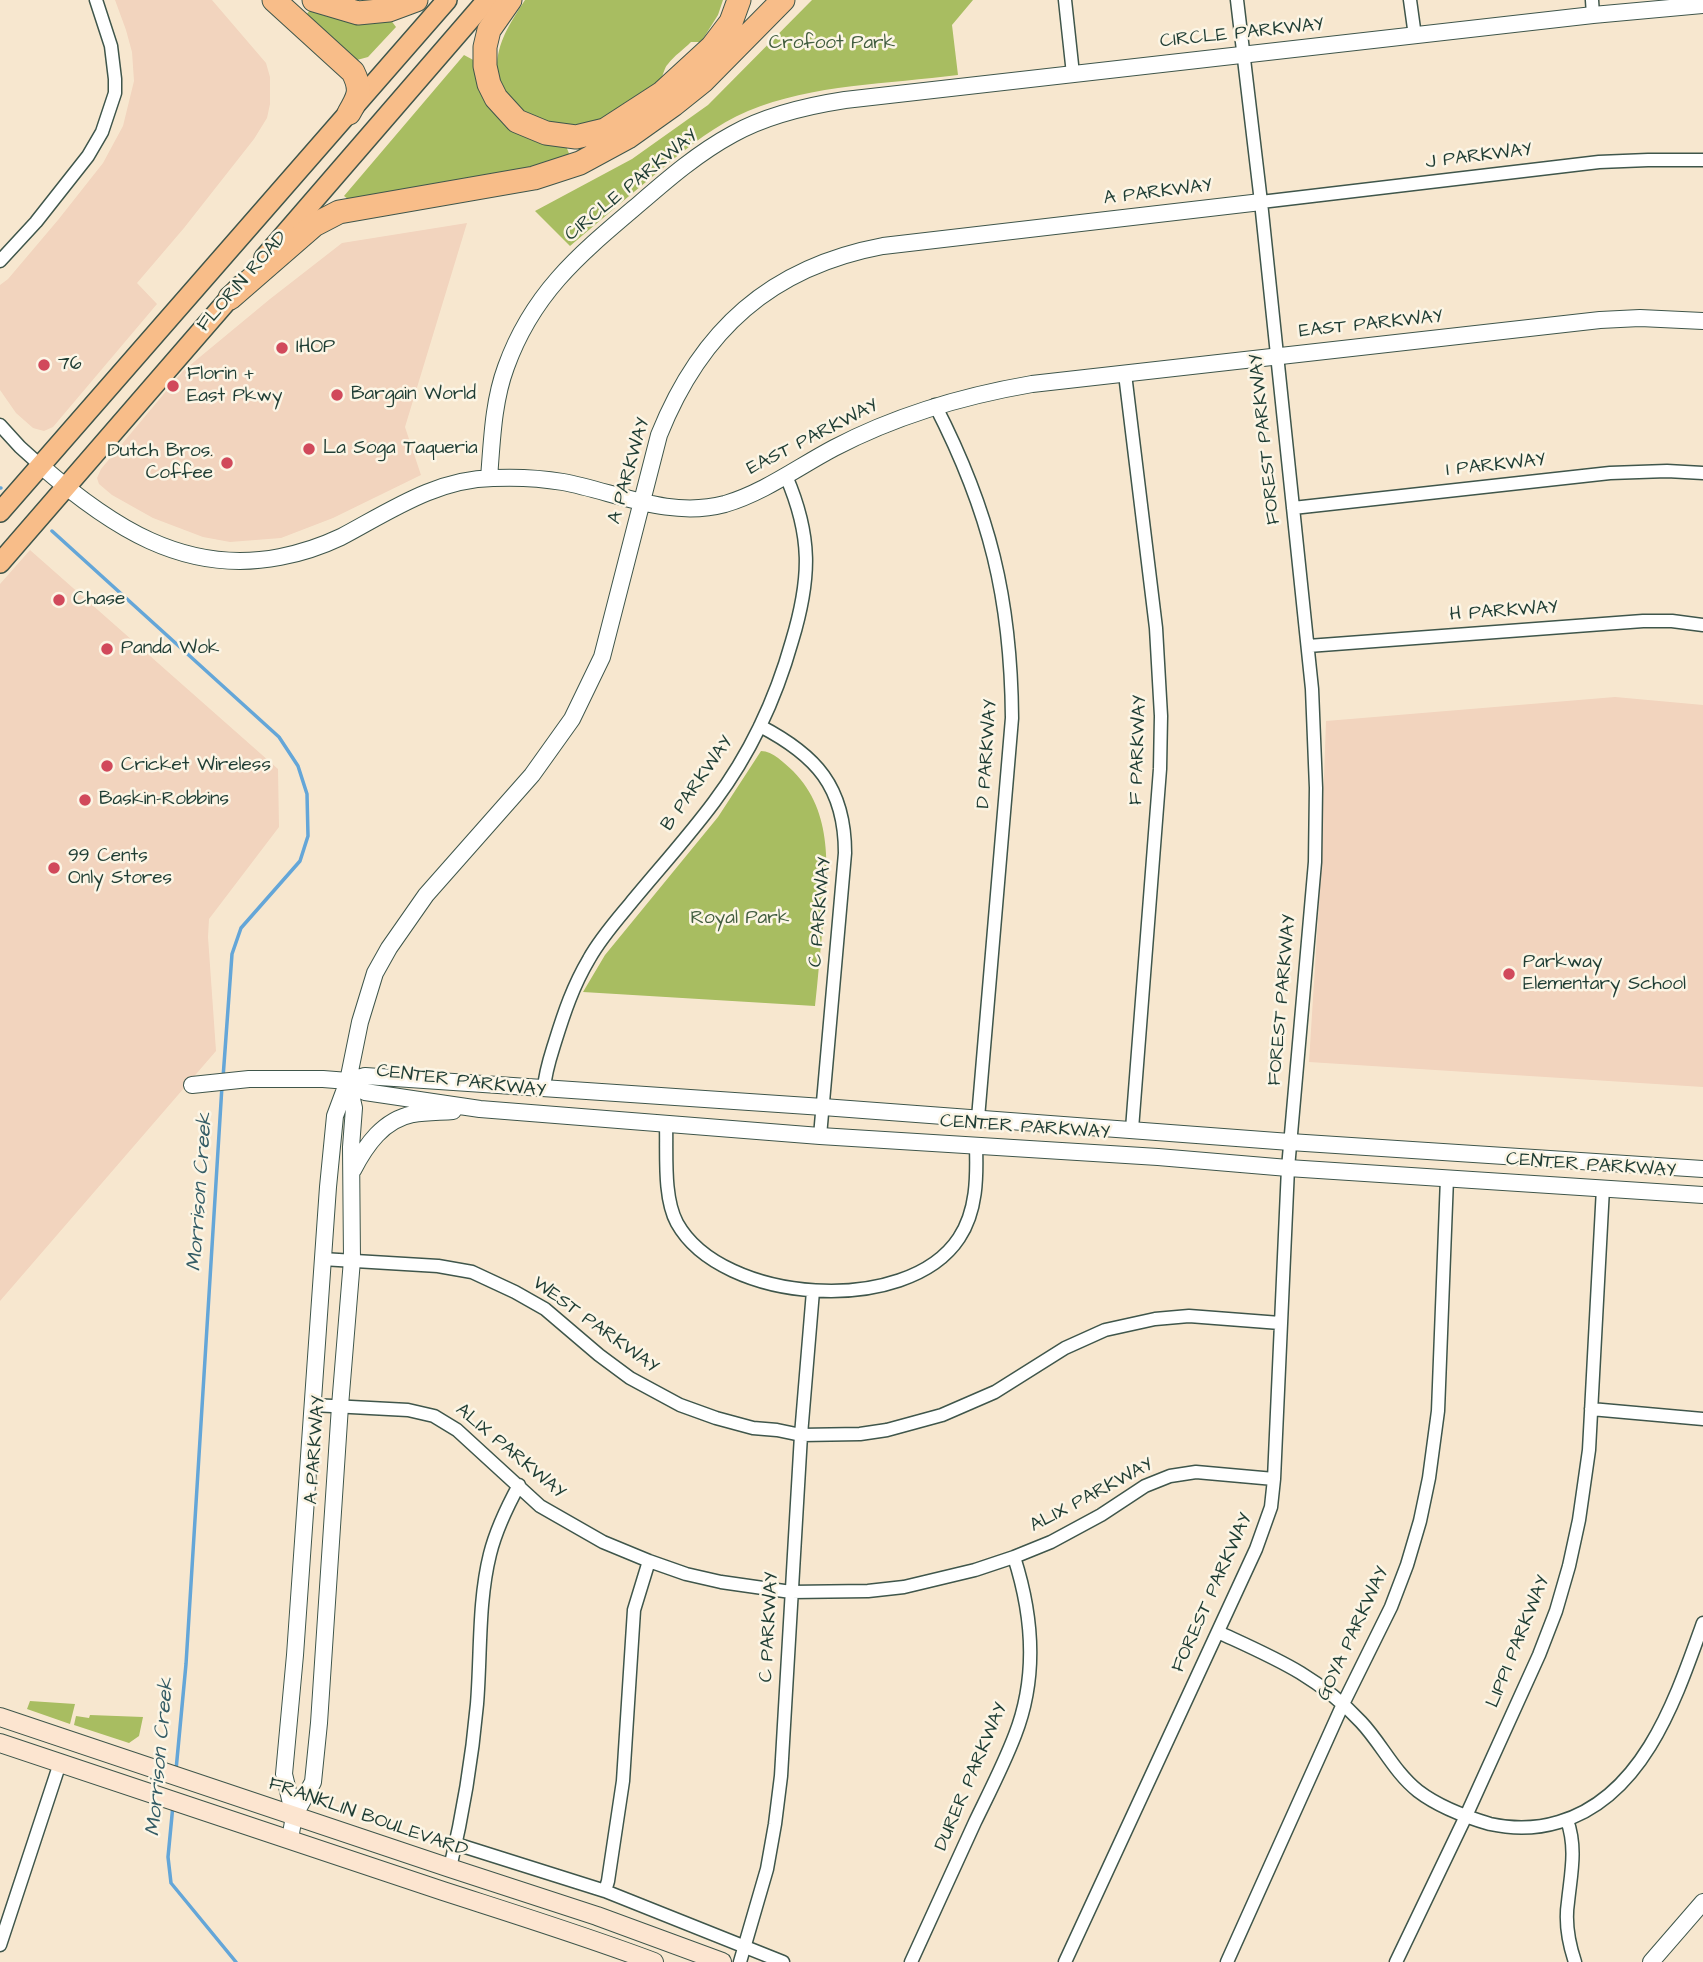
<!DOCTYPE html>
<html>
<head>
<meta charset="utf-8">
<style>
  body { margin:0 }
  canvas { display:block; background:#f7e7cf }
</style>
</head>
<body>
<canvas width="1703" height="1962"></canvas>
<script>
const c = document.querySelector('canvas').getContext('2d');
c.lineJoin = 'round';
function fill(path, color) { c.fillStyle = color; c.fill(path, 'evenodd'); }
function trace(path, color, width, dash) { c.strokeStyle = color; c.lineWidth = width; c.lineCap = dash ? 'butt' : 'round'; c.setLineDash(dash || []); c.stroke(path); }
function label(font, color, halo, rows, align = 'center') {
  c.font = font + ' "Architects Daughter",sans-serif'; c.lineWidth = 5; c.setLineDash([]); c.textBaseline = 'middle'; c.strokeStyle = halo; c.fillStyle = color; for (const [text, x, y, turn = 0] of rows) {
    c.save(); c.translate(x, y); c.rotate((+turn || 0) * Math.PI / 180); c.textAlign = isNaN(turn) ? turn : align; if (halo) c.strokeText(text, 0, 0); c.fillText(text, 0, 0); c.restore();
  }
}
const built = new Path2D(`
  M115 0H212L266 63 270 77V104L267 118 254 139 184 228 137 283 157 304 53 427 44 431 33 428 16 413 0 390V285L8 279 58 220 103 163 123 126 134 81 132 52 126 30Z
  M467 223 405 427 421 475 333 518 281 538 230 542 203 537 153 518 112 495 99 484 97 478 101 469 183 371 270 299 342 243Z
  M30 550 278 769 279 827 209 919 208 937 216 1051 0 1301V584Z
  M1615 697 1703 705V1087L1309 1062 1320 887 1326 721Z`);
const green = new Path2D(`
  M525 0H723L718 15 701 42H691C684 49 674 56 668 64 664 68 664 74 661 78 654 88 615 114 603 118 589 122 571 127 556 125 529 121 495 93 497 63 499 39 512 20 525 0Z
  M812 0H973L952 25 958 75C889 84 813 84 748 111 717 124 689 146 664 167 632 193 601 220 570 246L535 211 632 159 708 105Z
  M310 10C339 23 360 22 390 19L396 27 368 57 357 60 306 15Z
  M464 55 477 62 480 82 566 146 570 156C500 180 424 189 352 202L344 196Z
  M761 751C773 751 784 763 793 771 834 812 828 871 823 925 820 952 818 979 815 1006L583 992 605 955 718 817Z
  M30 1701 75 1704 70 1724 27 1709Z
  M90 1715 143 1717 139 1736 129 1743 74 1725 76 1716 89 1718Z`);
const stream = new Path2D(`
  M0 488H1
  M52 531 279 737 298 766 307 794 308 836 300 861 241 928 232 954 223 1078
  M176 1770 186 1664 222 1086
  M173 1805 168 1857 171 1883 236 1962`);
const minor = new Path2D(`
  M1065 0 1073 74
  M1410 0 1415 36
  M1592 0 1593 15
  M1261 202 1599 162 1648 160H1703
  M0 261 36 222 88 156 102 132 115 93V79L111 46 96 0
  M1125 374 1156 628 1161 716 1160 769 1132 1129
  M935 405C990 512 1011 599 1012 718L978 1118
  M0 425 20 447 40 465
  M1293 508 1610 473 1667 471 1703 473
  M1308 646 1643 621H1672L1703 625
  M760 726C816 755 845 787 845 853L820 1136
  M544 1089C545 1072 550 1058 555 1042 564 1013 573 986 589 959 600 939 615 922 630 904 658 870 688 837 714 802 750 754 776 698 792 641 811 578 812 536 786 476
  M666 1124C667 1154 663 1197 677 1223 722 1304 907 1317 959 1238 977 1211 977 1177 976 1146
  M322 1259 438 1266 472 1272 515 1292 545 1309 599 1355 630 1378 680 1405 716 1418 753 1428 777 1430 801 1435 860 1434 887 1430 942 1415 995 1392 1065 1348 1105 1330 1155 1319 1189 1316 1280 1323
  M313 1405 408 1410 434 1416 457 1430 540 1506 603 1542 649 1561 686 1574 721 1582 791 1592 868 1591 904 1587 975 1570 1014 1557 1051 1542 1101 1515 1145 1486 1170 1476 1196 1472 1274 1479
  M1591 1409 1703 1419
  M1218 1632C1274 1658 1317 1675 1361 1722 1381 1743 1394 1772 1418 1791 1439 1807 1466 1817 1490 1824 1513 1829 1536 1829 1559 1822 1644 1797 1676 1698 1703 1623
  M1567 1820C1577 1848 1571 1873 1568 1902 1565 1921 1569 1944 1575 1962
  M456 1844 605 1891 783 1962
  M450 1868C463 1814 472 1759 477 1704 481 1655 478 1602 490 1554 496 1530 507 1507 519 1485
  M605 1891 608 1881 623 1781 634 1610 649 1561
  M0 1945 60 1763
  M740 1962 767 1869 775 1824 781 1776 801 1435 813 1291
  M911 1962C932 1915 954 1869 975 1822 989 1793 1004 1764 1015 1735 1038 1676 1033 1616 1014 1557
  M1065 1962 1256 1549 1271 1507 1274 1479 1288 1168 1315 862 1316 788 1312 689 1261 202 1237 0
  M1227 1962 1343 1704 1391 1607 1407 1565 1420 1521 1429 1478 1438 1411 1447 1178
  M1396 1962 1466 1816 1539 1655 1556 1611 1569 1566 1579 1520 1589 1450 1603 1188`);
const tertiary = new Path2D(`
  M40 465C109 525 184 576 280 557 301 553 322 546 341 537 390 511 436 479 493 478 516 477 540 478 563 482 616 492 669 519 725 504 765 492 798 467 834 448 897 415 962 396 1032 384L1600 320 1640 318 1703 321
  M489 478C492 441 493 402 506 367 533 292 580 254 639 204 669 178 698 153 733 134 767 115 806 106 845 100L1593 15 1703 5
  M348 1081 365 1092 480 1109 820 1136 1158 1157 1288 1168 1703 1195
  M192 1085 249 1079H323L348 1081 365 1076 823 1107 1290 1142 1703 1169
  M353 1170C366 1145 383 1120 413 1114 426 1112 440 1112 453 1111
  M294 1816 284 1774 295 1655 328 1187 335 1116 348 1081 360 1022 375 973 389 948 426 895 532 775 572 719 602 657 659 435C701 330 771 267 883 246L1261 202
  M290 1839 294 1816 313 1782 319 1723 340 1406 352 1260 351 1147 354 1108 348 1081
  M1651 1962 1703 1902`);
const secondary = new Path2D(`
  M0 1717 450 1868 597 1916 722 1962
  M0 1743C148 1793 295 1841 443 1891 514 1914 585 1936 654 1962`);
const primary = new Path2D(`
  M264 258 487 0
  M0 512 447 0
  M0 563 240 286`);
const motorway = new Path2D(`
  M274 0 353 72C362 90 359 96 349 113
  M314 0 358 13 389 10 416 0
  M510 0 489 30 485 47V66L489 84 496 98 517 121 546 133 576 137 605 130 662 93 712 47 731 22 739 0
  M230 298 314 225 339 212 534 178 580 163 628 137 673 105 703 81 783 0`);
const markers = [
  [282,348,7,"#d1495b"],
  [44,365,7,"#d1495b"],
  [173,386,7,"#d1495b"],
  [337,395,7,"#d1495b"],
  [309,449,7,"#d1495b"],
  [227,463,7,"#d1495b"],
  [59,600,7,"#d1495b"],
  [107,649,7,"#d1495b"],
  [107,766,7,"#d1495b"],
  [85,800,7,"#d1495b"],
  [54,868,7,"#d1495b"],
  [1509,974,7,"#d1495b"]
];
const streetNames = [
  ["CIRCLE PARKWAY",1242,34,-6],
  ["J PARKWAY",1479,157,-7],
  ["CIRCLE PARKWAY",632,186,-39],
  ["A PARKWAY",1158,193,-7],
  ["FLORIN ROAD",243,282,-49],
  ["EAST PARKWAY",1371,325,-6],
  ["EAST PARKWAY",813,438,-27],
  ["FOREST PARKWAY",1266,439,-96],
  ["I PARKWAY",1496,466,-6],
  ["A PARKWAY",630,471,-74],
  ["H PARKWAY",1504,612,-4],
  ["F PARKWAY",1139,750,-88],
  ["D PARKWAY",988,754,-86],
  ["B PARKWAY",698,784,-55],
  ["C PARKWAY",821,912,-85],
  ["FOREST PARKWAY",1283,1000,-85],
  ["CENTER PARKWAY",461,1082,7],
  ["CENTER PARKWAY",1025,1128,4],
  ["CENTER PARKWAY",1591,1166,4],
  ["WEST PARKWAY",595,1326,36],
  ["A PARKWAY",316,1450,-86],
  ["ALIX PARKWAY",510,1452,40],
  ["ALIX PARKWAY",1092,1496,-28],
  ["FOREST PARKWAY",1213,1593,-66],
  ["C PARKWAY",770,1627,-87],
  ["GOYA PARKWAY",1354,1634,-65],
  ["LIPPI PARKWAY",1519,1642,-68],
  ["DURER PARKWAY",972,1777,-67],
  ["FRANKLIN BOULEVARD",368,1818,19]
];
const parkNames = [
  ["Crofoot Park",832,44],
  ["Royal Park",740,919]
];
const poiNames = [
  ["IHOP",296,348],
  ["76",58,365],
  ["Florin +",187,375],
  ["East Pkwy",187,397],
  ["Bargain World",351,395],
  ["La Soga Taqueria",323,449],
  ["Dutch Bros.",213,452,"right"],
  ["Coffee",213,474,"right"],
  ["Chase",73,600],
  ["Panda Wok",121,649],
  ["Cricket Wireless",121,766],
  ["Baskin-Robbins",99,800],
  ["99 Cents",68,857],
  ["Only Stores",68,879],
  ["Parkway",1523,963],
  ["Elementary School",1523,985]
];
const waterNames = [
  ["Morrison Creek",201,1192,-86],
  ["Morrison Creek",161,1757,-85]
];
fill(built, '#f2d4be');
fill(green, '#a8bd61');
trace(stream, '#64a6d8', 3.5);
trace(minor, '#3f564b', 15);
trace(tertiary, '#3f564b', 18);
trace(secondary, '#3f564b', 20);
trace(primary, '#3f564b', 22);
trace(motorway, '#3f564b', 25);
trace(minor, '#fff', 12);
trace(tertiary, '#fff', 16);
trace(secondary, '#fce5d0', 18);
trace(primary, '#f8bd89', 19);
trace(motorway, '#f8bd89', 23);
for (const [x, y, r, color] of markers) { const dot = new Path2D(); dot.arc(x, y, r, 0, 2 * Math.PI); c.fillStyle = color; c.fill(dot); trace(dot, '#fcf5e5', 2.5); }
label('19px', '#1f3d34', '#fcf5e5', streetNames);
label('19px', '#415d3f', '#fcf5e5', parkNames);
label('19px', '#1f3d34', '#fcf5e5', poiNames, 'left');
label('italic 21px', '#345c65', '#fcf5e5', waterNames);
</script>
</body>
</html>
